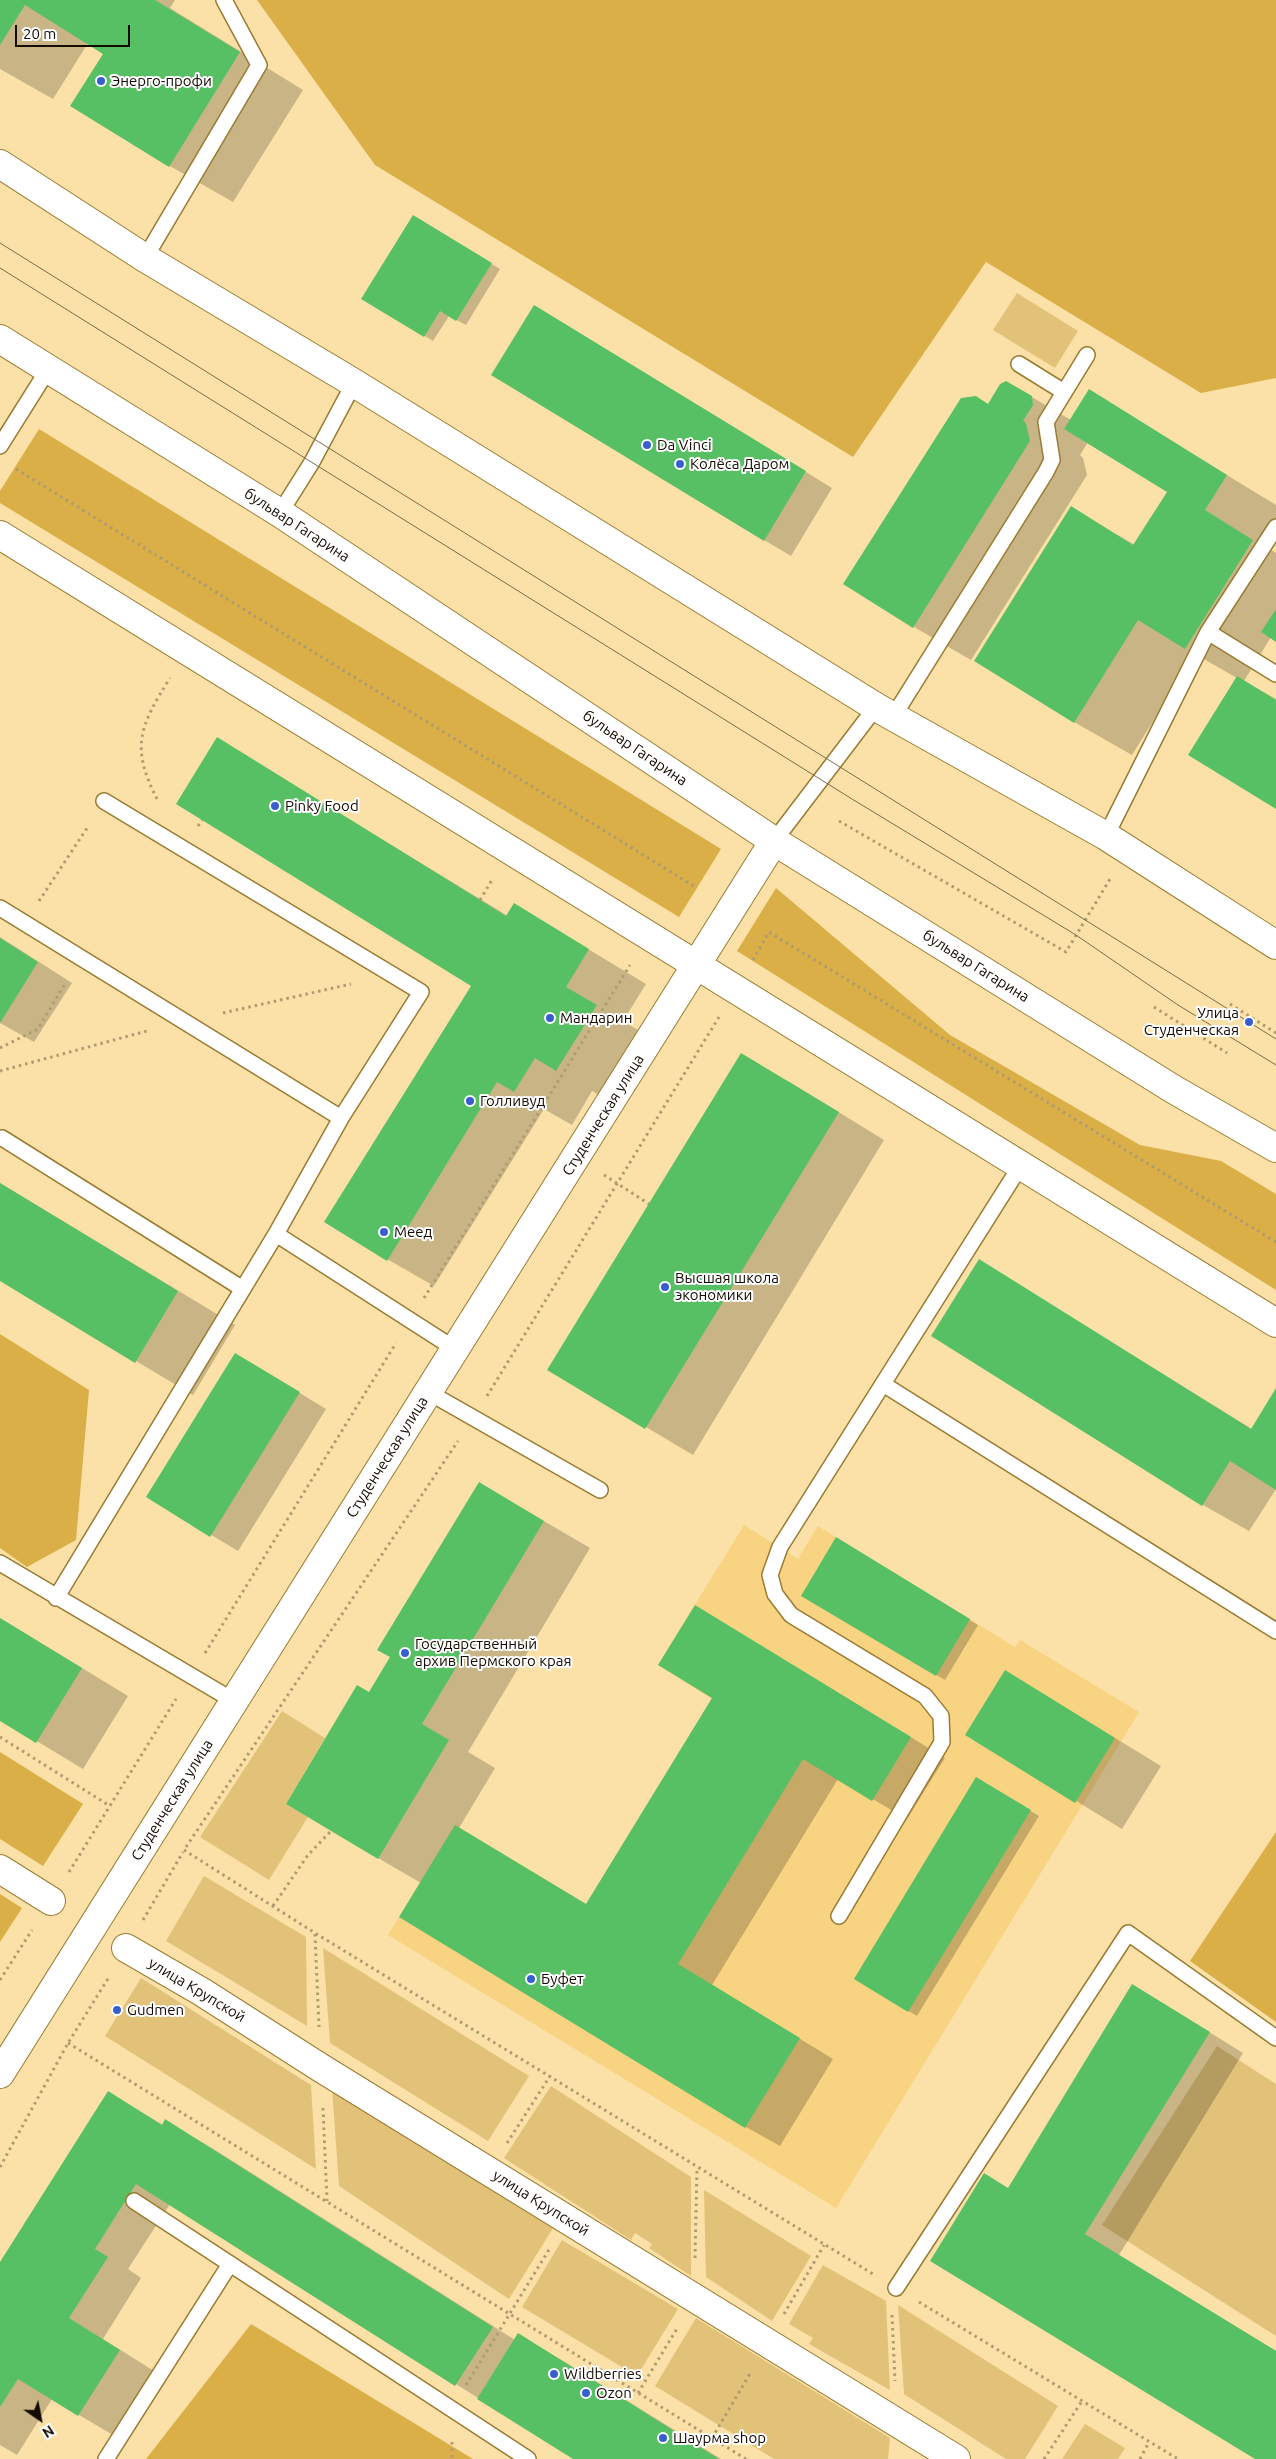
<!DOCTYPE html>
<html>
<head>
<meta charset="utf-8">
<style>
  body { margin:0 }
  #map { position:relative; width:1276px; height:2459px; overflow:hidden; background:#fbe1a7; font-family:Ubuntu,sans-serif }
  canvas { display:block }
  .north { position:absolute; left:15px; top:2394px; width:50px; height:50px; -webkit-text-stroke:4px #fff; paint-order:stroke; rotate:147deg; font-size:14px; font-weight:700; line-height:20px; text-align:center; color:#140b00 }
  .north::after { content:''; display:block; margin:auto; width:18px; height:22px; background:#140b00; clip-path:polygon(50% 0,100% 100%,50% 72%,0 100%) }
  .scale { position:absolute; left:15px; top:25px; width:115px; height:22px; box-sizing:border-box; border:2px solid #140b00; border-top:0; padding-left:6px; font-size:15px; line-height:18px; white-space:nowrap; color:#140b00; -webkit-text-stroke:4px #fff; paint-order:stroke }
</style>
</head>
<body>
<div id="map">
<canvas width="1276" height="2459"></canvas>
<div class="north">N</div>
<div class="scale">20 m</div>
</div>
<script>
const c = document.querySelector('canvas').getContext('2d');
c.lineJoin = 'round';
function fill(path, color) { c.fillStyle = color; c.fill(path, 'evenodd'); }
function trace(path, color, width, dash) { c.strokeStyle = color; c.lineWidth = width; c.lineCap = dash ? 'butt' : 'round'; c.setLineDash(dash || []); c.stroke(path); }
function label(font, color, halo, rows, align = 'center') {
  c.font = font + ' Ubuntu,sans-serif'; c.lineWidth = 4; c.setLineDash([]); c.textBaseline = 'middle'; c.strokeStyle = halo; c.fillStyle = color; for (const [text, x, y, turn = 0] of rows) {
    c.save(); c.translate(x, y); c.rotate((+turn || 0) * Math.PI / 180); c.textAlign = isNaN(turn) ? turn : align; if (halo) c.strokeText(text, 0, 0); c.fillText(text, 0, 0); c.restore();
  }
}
const built = new Path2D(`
  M744 1525 798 1559 818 1526 1015 1647 1020 1640 1139 1712 836 2208 388 1935 455 1825 586 1904 712 1699 658 1665Z`);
const green = new Path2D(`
  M1017 293 1078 331 1055 368 993 330Z
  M282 1711 325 1738 286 1804 308 1817 269 1880 200 1837Z
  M204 1876 306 1937 307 2026 166 1941Z
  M323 1948 529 2076 488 2141 330 2043Z
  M141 1978 311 2085 316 2169 105 2036Z
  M1217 2046 1276 2084V2336L1102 2225Z
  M551 2086 691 2177V2276L649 2248 652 2244 635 2233 631 2240 504 2158Z
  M332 2088 553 2228 509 2299 339 2186Z
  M704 2190 811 2256 772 2321 706 2277Z
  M562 2240 678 2309 637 2376 522 2307Z
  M823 2265 886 2301 890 2390 809 2344 813 2338 789 2324Z
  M898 2305 1058 2406 1025 2459H1006L904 2394Z
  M696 2318 890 2438 888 2459H774L655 2386Z
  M1085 2424 1125 2448 1118 2459H1062Z`);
const forest = new Path2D(`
  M257 0H1276V378L1201 393 986 262 853 457 375 165Z
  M39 429 721 849 679 917 0 503V491Z
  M776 888 950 1035 1140 1145 1221 1161 1276 1194V1290L737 951Z
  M0 1334 89 1390 76 1540 27 1567 0 1548Z
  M0 1752 83 1804 43 1866 0 1839Z
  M1276 1832V2022L1190 1961Z
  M0 1894 22 1908 0 1942Z
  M251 2324 473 2459H146Z`);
const shadow = new Path2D(`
  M0 0H175L170 8 303 90 233 202 170 166 104 53 88 43 53 99 0 69Z
  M413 217 500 269 466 325 449 316 433 341 363 298Z
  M561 322 832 488 791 556 764 540Z
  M1006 382 1071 420 1089 391 1276 505V521L1262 544 1276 553V641L1271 637 1244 681 1276 699V807L1237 678 1195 654 1132 755 1074 722 1071 508 1135 545 1168 492 1088 442 1080 455 1083 458 1087 475 971 660 914 627 989 405Z
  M217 739 508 916 515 905 646 984 623 1021 653 1039 614 1103 592 1091 572 1125 544 1109 434 1286 387 1259 472 985Z
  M0 937 72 983 34 1042 0 1023Z
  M788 1081 884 1140 693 1455 549 1369Z
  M0 1183 235 1325 193 1395 0 1280Z
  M980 1261 1252 1429 1276 1390V1489L1249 1531 1203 1505Z
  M262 1370 326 1409 238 1551 148 1497Z
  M525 1510 590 1548 468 1752 495 1768 459 1828 587 1905 714 1698 730 1627 945 1758 907 1819 838 1779 712 1985 833 2059 780 2146 746 2127 421 1883 378 1858 369 1694Z
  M836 1539 978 1625 945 1680 803 1596Z
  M0 1618 128 1696 83 1769 0 1719Z
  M1005 1671 1161 1766 1122 1829 967 1734Z
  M977 1779 1039 1816 917 2016 855 1979Z
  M1167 2006 1243 2053 1119 2255 1276 2351V2459H1258L1008 2189Z
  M109 2093 163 2125 165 2121 212 2148 515 2340 518 2335 565 2362 721 2459H575L170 2204 128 2269 141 2278 103 2339 154 2371 113 2435 52 2399 17 2455 0 2445V2264Z`);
const building = new Path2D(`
  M0 0H155L240 52 169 167 70 106 103 54 25 5 0 45Z
  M413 215 492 263 456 321 440 311 424 337 361 299Z
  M534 305 806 471 764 541 491 375Z
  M1006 381 1032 396 1033 405 1023 421 1026 423 1030 441 913 628 843 584 961 398 976 396 988 404 1000 384Z
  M1089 389 1227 475 1205 510 1253 540 1185 649 1138 620 1074 723 974 661 1071 506 1133 545 1167 492 1064 429Z
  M1276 609V642L1261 632Z
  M1237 676 1276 700V809L1188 755Z
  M217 737 506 916 514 903 589 949 566 987 597 1005 556 1071 535 1058 514 1092 497 1082 387 1261 324 1222 471 986 176 804Z
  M0 938 38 962 0 1023Z
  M741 1053 839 1112 645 1429 547 1370Z
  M0 1183 178 1291 135 1363 0 1281Z
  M979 1259 1251 1429 1276 1388V1490L1230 1461 1202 1506 931 1336Z
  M235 1353 300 1392 210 1537 146 1497Z
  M479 1482 544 1521 422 1724 449 1740 378 1859 286 1804 357 1685 369 1692 390 1657 377 1650Z
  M836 1537 970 1619 936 1676 801 1596Z
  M695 1605 911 1737 872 1801 803 1759 678 1964 800 2038 745 2128 399 1917 455 1825 586 1904 712 1698 658 1665Z
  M0 1618 82 1668 36 1743 0 1721Z
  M1005 1670 1115 1738 1075 1803 965 1735Z
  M976 1777 1031 1810 908 2012 854 1979Z
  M1132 1984 1210 2032 1085 2234 1276 2351V2459H1255L930 2261 984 2173 1008 2188Z
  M108 2091 162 2125 165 2119 493 2327 455 2386 136 2184 95 2249 108 2257 69 2318 120 2350 78 2416 18 2379 0 2407V2262Z
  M518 2333 719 2459H573L477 2399Z`);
const path = new Path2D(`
  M16 469 697 888
  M157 799C130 746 140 726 170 678
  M839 821 1066 952 1110 879
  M198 826 202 820
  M480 900 492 880
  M39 901 89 825
  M753 960 769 932 1276 1242
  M1230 1004 1276 1033
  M1154 1007 1227 1053
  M223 1013 351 984
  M0 1048 38 1029 66 982
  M0 1071 147 1031
  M604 1175 649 1204
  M424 1298 630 965
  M487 1396 719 1017
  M205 1653 396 1343
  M0 1737 110 1806
  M186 1847 458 1441
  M184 1850 315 1933 873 2274
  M69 1872 176 1699
  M273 1906 308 1855 331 1831
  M143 1920 183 1852
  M315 1934 319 2027
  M0 1980 32 1930
  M68 2043 746 2459
  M323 2108 327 2201
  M507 2143 550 2076
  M0 2167 68 2043 109 1977
  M695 2258 697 2167
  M919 2302 1178 2459
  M784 2314 824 2245
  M892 2315 895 2381
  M466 2385 550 2248
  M638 2393 678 2327
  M712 2438 751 2372
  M452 2442V2459
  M1044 2459 1082 2401
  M1140 2459 1149 2442`);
const lane = new Path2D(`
  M145 258 259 65 224 0
  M1019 364 1064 392
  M0 446 49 368
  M280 513 312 462 354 383
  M1208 632 1276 674
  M893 717 1046 472 1052 460 1046 422 1087 355
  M104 801 421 992 341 1118 276 1234 455 1349
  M1106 836 1208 632 1276 527
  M774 841 876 707
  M0 908 341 1118
  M2 1138 243 1289
  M883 1384 1276 1631
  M428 1392 600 1490
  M0 1563 234 1701
  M56 1598 276 1234
  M839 1916 942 1742 941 1716 925 1696 791 1615 775 1594 770 1575 780 1547 1021 1165
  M134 2201 528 2459
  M896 2288 1128 1933 1276 2038
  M106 2459 230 2264`);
const street = new Path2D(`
  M0 164 145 258 354 383 876 707 1106 836 1276 945
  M0 535 1276 1323
  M0 1869 51 1901
  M126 1948 202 1992 321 2068 956 2459
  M0 2074 774 841`);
const primary = new Path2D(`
  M0 339 280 513 774 841 1173 1089 1276 1148`);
const tram = new Path2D(`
  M0 243 1276 1039
  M0 268 852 799 1076 935 1178 1005 1276 1065`);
const markers = [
  [101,81,5,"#375ece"],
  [647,445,5,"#375ece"],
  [680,464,5,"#375ece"],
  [275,806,5,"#375ece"],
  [550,1018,5,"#375ece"],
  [1249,1022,5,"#375ece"],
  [470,1101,5,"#375ece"],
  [384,1232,5,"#375ece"],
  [665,1287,5,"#375ece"],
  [405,1653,5,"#375ece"],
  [531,1979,5,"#375ece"],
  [117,2010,5,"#375ece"],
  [554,2374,5,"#375ece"],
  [586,2393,5,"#375ece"],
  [663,2438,5,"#375ece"]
];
const poiNames = [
  ["Энерго-профи",111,81],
  ["Da Vinci",657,445],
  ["Колёса Даром",690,464],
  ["Pinky Food",285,806],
  ["Улица",1239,1013,"right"],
  ["Студенческая",1239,1030,"right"],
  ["Мандарин",560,1018],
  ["Голливуд",480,1101],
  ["Меед",394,1232],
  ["Высшая школа",675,1278],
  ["экономики",675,1295],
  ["Государственный",415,1644],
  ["архив Пермского края",415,1661],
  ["Буфет",541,1979],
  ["Gudmen",127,2010],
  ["Wildberries",564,2374],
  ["Ozon",596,2393],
  ["Шаурма shop",673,2438]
];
const streetNames = [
  ["бульвар Гагарина",297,525,33],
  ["бульвар Гагарина",635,748,34],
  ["бульвар Гагарина",976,966,32],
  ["Студенческая улица",603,1115,-58],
  ["Студенческая улица",387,1457,-58],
  ["Студенческая улица",172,1800,-58],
  ["улица Крупской",197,1990,31],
  ["улица Крупской",541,2203,32]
];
fill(built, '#f8d381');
fill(green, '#e2c279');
fill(forest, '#daaf47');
fill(shadow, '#0003');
fill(building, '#57c064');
trace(lane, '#9a7b31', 18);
trace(street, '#9a7b31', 30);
trace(primary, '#9a7b31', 30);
trace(path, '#af9b70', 3, [2.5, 4]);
trace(lane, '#fff', 15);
trace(street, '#fff', 28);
trace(primary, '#fff', 28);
trace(tram, '#7c6b4b', 1);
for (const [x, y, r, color] of markers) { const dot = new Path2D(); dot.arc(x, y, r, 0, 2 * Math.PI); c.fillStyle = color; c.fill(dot); trace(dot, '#fff', 2); }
label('15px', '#140b00', '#fff', poiNames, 'left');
label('15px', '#140b00', '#fff', streetNames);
</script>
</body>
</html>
